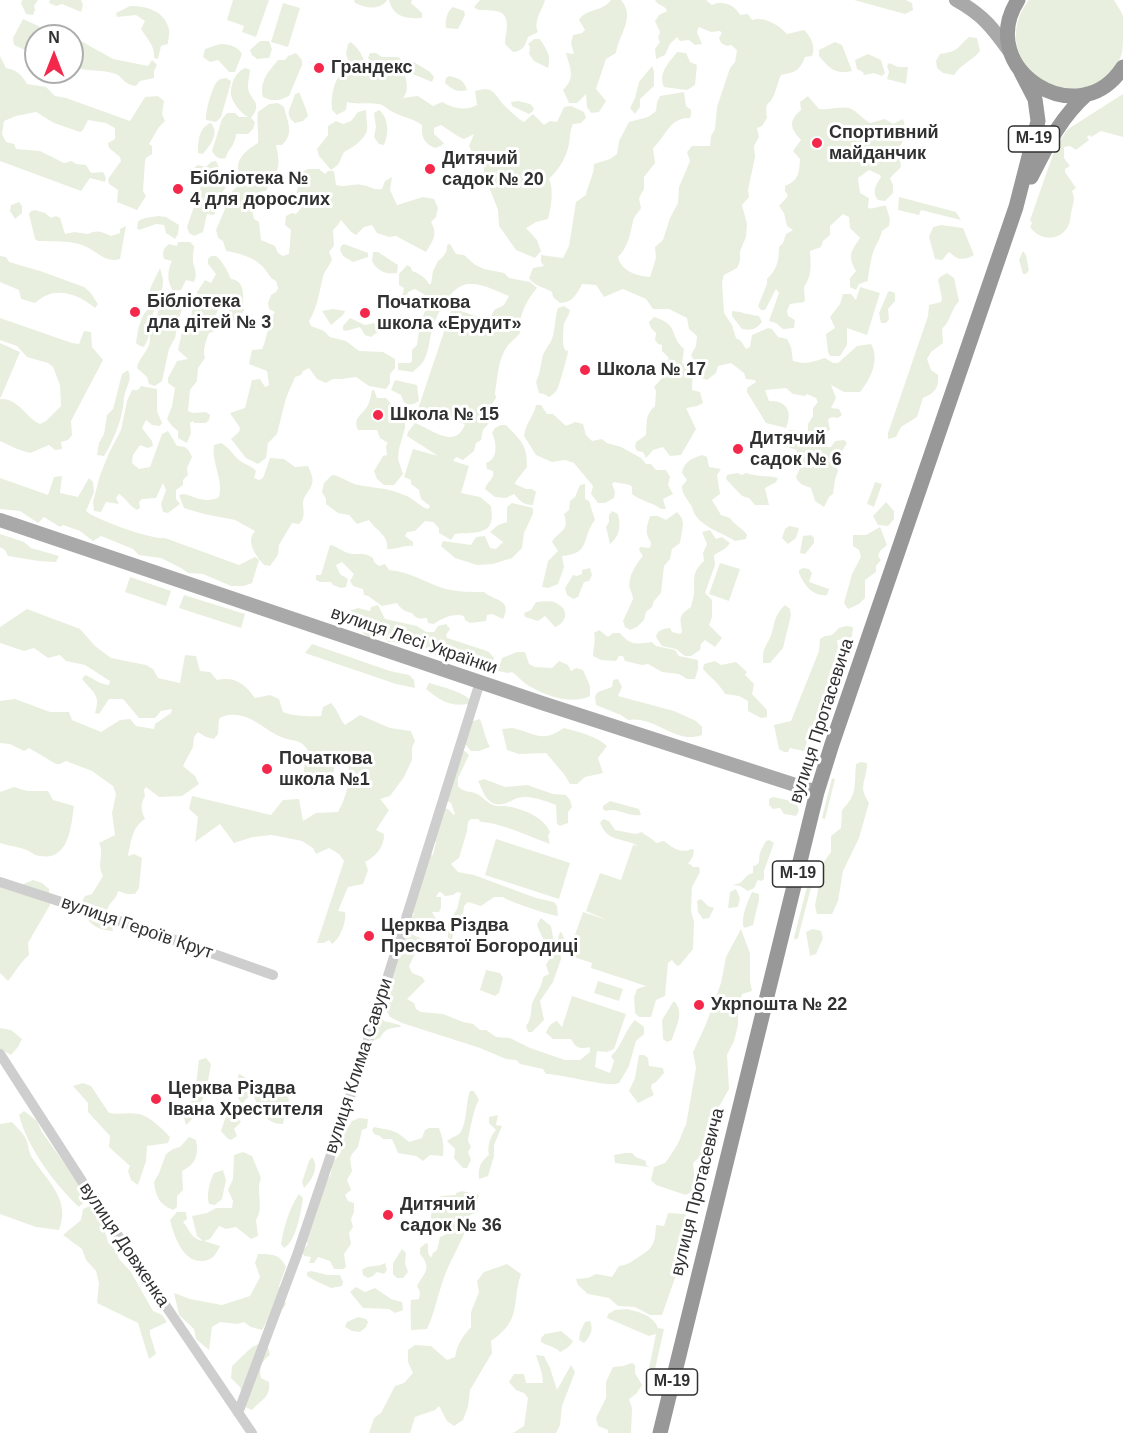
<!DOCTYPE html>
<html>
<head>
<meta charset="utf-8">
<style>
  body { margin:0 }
  #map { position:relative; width:1123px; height:1433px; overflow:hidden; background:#fff; font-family:Helvetica,sans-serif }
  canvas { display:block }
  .north { position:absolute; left:24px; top:24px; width:60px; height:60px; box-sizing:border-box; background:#fff; border:2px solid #adadad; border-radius:50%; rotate:0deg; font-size:16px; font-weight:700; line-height:24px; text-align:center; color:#313131 }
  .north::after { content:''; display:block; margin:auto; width:21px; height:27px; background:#f3284b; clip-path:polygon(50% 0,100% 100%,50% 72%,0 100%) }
</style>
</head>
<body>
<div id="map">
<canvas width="1123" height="1433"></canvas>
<div class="north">N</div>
</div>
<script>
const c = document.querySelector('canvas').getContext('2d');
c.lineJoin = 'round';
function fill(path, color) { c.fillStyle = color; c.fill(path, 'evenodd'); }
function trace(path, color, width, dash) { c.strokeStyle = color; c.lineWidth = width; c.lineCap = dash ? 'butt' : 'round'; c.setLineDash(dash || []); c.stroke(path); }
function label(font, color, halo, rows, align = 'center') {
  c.font = font + ' Helvetica,sans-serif'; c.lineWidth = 6; c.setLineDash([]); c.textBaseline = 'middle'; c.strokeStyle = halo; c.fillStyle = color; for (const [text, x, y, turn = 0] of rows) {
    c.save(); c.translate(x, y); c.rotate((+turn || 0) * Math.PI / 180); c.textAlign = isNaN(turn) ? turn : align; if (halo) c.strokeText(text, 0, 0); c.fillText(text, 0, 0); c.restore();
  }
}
const green = new Path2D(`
  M22 0H38L34 6 35 10 33 15 26 14 21 3Z
  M50 0H81L83 5 81 12 62 4 56 6 49 3Z
  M233 0H269L256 37 242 32 244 26 227 20Z
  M354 0H387C380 11 366 8 355 3Z
  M389 0H412L411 3 422 13V18C406 19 393 17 389 0Z
  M480 0H545C542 11 533 21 538 32L528 37C525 46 523 51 513 52L505 44C505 38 507 31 507 25 506 2 483 16 474 7Z
  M611 0H621C636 17 619 34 616 53L606 59 596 89 606 101 599 112 591 113 587 107 586 94 577 103H569L563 90C576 77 570 69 566 53L574 54 571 43 573 35 582 33 585 30 579 20C586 8 603 12 611 0Z
  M655 0H706L712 5C723 0 735 5 740 15L748 14 752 20C764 16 779 25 787 34L804 30C811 36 816 48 812 56L805 57C799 72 795 72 781 75 778 81 777 88 774 95 768 108 765 99 767 118L762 126 757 128 759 137 754 146 755 157 748 190 749 197 742 205 747 224 746 237 740 251V261L737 268 724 275 722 282 724 313 732 325 736 338 741 341 746 349 750 347 752 335 768 328 772 329 778 337 787 339 791 347 793 361C809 365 810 362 825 358L833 363H838L857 346 871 344C880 359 871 379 860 392H844L831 385 836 398 831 408 839 409 842 415 838 418 832 417 828 419 830 430 821 435V440L826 447H831L835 441 844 440 847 443 835 463 838 471 835 480 833 494 829 497 824 507 815 501 811 488C804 485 799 485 796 477L800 468 797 461V450L784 446 785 436 789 430 797 431 804 443 808 435V424L813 416V408L818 402 816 398 807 394 805 396 793 394 786 388 765 390 769 401C787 400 793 412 786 428L766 423 747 392V388L756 382 755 380 746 379 744 373 731 363 718 366 716 373 707 380 702 378 691 355 696 346 697 336 689 329 687 318 669 309H653L646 299 623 289 604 297 596 285 582 284C577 294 572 303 560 303L553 297 552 292C544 287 534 286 529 278L533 268 544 266 541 262V255L563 258 569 246 576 202 586 195C588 184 594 175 594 164L610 159 617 154 619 141 629 122 648 117 656 111 657 102 660 96 684 92 686 106 691 110V115L690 118C668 118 667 136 653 148L655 163 644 177V189L639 198 641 208C639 212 634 216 633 221 630 235 628 247 618 257 621 271 637 276 650 277L656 258 655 247 663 240 670 218 678 203 679 187 690 161 687 152 692 146H710L711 136 715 129 717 107 730 68 735 62 737 50 731 45 727 46 721 43 719 38 722 33 720 31 711 32 699 27 697 32 702 44 695 45 689 40 680 41 677 37 670 44 665 55 656 59 655 49 660 42 658 38 660 32 655 21 659 15 667 11C665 5 658 6 655 0Z
  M854 0H906L912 3 913 10 905 14Z
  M1029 0H1114C1117 5 1121 11 1123 16 1123 22 1123 29 1123 35 1123 41 1123 48 1122 53 1107 103 1036 99 1019 52 1012 34 1017 15 1029 0Z
  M283 3 300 8 288 47 271 42Z
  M130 6C146 6 164 10 169 29 170 33 168 39 168 44L161 46 158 59 154 58C155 45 147 39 141 29L145 21 136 15 117 17 116 13Z
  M453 7 464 11 465 15 458 29 446 28C445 21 447 11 453 7Z
  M23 19 49 31 72 36H36V57L34 54 14 45 13 38Z
  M72 36 113 59 148 66 152 60 157 65 154 71V78L140 81 136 86C124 85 124 78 116 74 102 69 86 72 72 67Z
  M969 37 977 38 980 51C972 61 961 64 954 75L943 73 937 68 936 61 940 54C960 51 956 48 969 37Z
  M534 39H540C546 49 552 56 548 68L534 61 529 54 530 47 528 44Z
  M260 41H269L272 49 269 58 257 59 252 55 250 50Z
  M351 42C362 52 367 62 365 77L373 70V64L368 58 370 53H376L382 57H398L403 62C403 76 412 87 403 98L418 96 433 106 442 102C454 109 465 111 477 105L475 91C493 86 493 92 502 103 508 109 517 118 524 122L533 114 544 125 550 121 557 122 564 107 571 106 584 112 586 118 581 123 573 124C570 131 570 137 569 144 566 159 559 169 549 179 554 189 551 208 548 219L536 222 526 228 537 240 541 251 535 258 516 250 499 226 498 210 484 174V168L489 159 472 152 469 146 474 134 464 139 459 137 441 125 434 128V134L444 143 441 146 435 148C424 144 421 136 422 125 413 118 401 117 391 111 387 109 384 105 379 104 367 102 358 105 347 102L346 110 337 115 332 110C330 91 336 76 349 62L346 54 348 44Z
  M835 42 842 45 852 71C835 75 829 68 819 56V50Z
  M220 44C229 44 237 46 242 54L235 72H229L218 60 210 62 203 57 205 49Z
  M677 52 686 53 690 62 697 65 695 85 687 90 664 87C658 73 668 64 677 52Z
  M296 53 302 60V65L289 96C279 101 273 102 263 97 259 81 269 71 278 60H285L288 56Z
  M868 54 881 60 885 73 882 76 874 73 864 75 863 72 857 69 855 60Z
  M0 56 6 68C17 70 22 75 27 84L46 87 55 96 66 98 130 121 145 97 158 96 164 101 162 114 165 121 159 127 149 144 152 146V154L146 158 145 161 143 191 146 196 137 210 117 202 118 190 109 184 108 179 121 161 120 157 109 148 108 143 115 139V128L106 123 88 120 83 130 80 132 54 123 36 112 16 116 4 121 2 134 6 142 14 144 16 149 40 151 64 163 72 161 76 164 86 165 91 173 103 172 106 178 105 182 90 178 81 191 0 161Z
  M414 62 430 72 434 77 432 82 408 72V64Z
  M889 63 898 67H908L906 84 887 79 889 72 887 66Z
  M652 66 654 71V86L640 99V107L635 114 630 108 635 98 639 82Z
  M246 68 250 70C250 75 248 80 248 85 247 100 265 101 251 118L255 122 253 129 248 134H236C235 147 228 148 226 158 218 160 216 157 212 151L222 119 227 113H235L239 117H248C242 114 233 104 231 95 230 85 236 70 246 68Z
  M449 76C459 78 464 80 467 90 457 93 452 89 445 83L446 78Z
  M226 78 231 81 230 86 221 117 216 122 206 120C205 114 212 86 217 82 220 78 221 79 226 78Z
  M299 92C301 97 307 110 308 116L303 121 295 123C285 115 289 110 293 100 297 91 290 98 299 92Z
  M1123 94V137L1101 131 1091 137 1090 135 1087 137 1089 140 1076 150 1070 146 1064 147V158L1070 166 1065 169V172L1076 188 1072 191C1075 198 1074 201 1072 209 1070 216 1071 222 1067 228 1058 242 1039 240 1030 227L1032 223 1030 220 1056 146 1068 129Z
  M808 96 819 109C829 110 842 106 849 108 857 111 863 119 870 123L885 119 893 124 903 119 907 134 899 148 901 167 890 178 893 185V193L885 201 878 200C871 192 876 185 881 177L880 175 869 170 858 178 860 193 869 198 868 208C875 210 879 205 886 206L890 219 889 226 882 231C880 239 877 243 874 250 872 253 868 276 868 281L859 284 856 290 850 287V278L856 271C847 255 851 252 860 238L850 228 849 217 843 214 830 226V235L823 241 821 247 810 251C811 265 812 276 804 287L805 300 804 302 790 304 787 311 788 316 795 320 794 328 783 329 776 323 769 321 779 293 776 289 765 310H761L758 306 767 284V279C777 270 779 260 779 247L783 243 786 234 793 230 787 226 784 213 779 206 788 196 785 191V186C799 180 799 174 800 159L793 151 801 140C790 128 788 121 801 110L800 102Z
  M518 101 530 104 534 108 533 111 529 114 512 106 511 102Z
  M278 103 284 107C287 121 295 133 282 145H276C282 170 277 169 266 191L258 192 253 197C255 205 251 211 254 219L259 222 261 240 275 246 278 253 283 256 289 254 291 230 285 225 286 216 292 213 296 214 303 206 307 205 309 201 302 195 296 194 302 172 308 169H319L325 174 328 171H334L336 185C346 188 353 183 362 185 371 186 371 190 382 189L385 181 392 177 390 190 397 205 423 197 434 199 438 208 436 217 431 222C438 234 433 241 426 252L396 236 389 237 377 233 372 225 364 227 356 235 351 232 341 220 337 226 333 230 334 246 329 252 332 259C330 266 324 271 323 277 319 292 318 307 309 321L311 326 324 331 330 337 346 341 359 351 383 352 395 359V368L390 374V383L386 389 369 386 356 377 341 379H333L326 383 317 379 309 368 303 371 301 375 295 377 286 398 277 434 268 443 266 458 258 464 246 458 231 439 239 432 240 428 230 413 245 408 252 380 260 379 265 387 269 385 267 371 249 364 252 350 262 349C266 342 265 336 269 329L267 323 275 312 269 309 268 303 271 295 276 292 278 288 276 281C269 278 268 272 263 267 254 257 238 253 226 251L223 241 218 238 216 230 233 190 244 181C243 177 240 175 239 172 234 159 249 148 258 143 259 132 256 122 258 112L269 104Z
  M366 110C366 117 368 125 367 131 364 140 352 148 344 152L338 165 331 170 319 156 317 149 328 135V126L336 121 343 124 351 121 358 112Z
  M379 110C389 118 389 134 384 145L379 144 374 137 376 127 374 113Z
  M211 123C220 134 210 145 203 154L198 153C198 141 199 127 211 123Z
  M216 161 226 181V187L219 197V205L214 215 207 214 203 232 194 236 189 233 187 227 202 183 192 177 191 170 198 165 206 167 211 162Z
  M899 197 956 212 961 220 921 210 919 215 898 210Z
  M19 202 22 206V213L15 219 10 211 11 205Z
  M35 210 45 213 51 218 56 216 60 218 65 234 74 232 88 234C97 229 102 232 111 236L120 233V229L126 226 120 259C105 264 95 249 82 245 68 240 53 242 38 241L35 239 29 214 31 211Z
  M159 216 166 217 179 225 178 234 175 239 166 233 164 225 156 224 139 230 137 228 138 221 145 218Z
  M941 225 963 228 974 255C963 261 958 260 949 252L942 260 935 259 929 237 933 227Z
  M178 242H190L194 246C194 249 193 253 193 257 192 268 199 270 194 282L186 280 181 290 173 291C167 282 167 270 172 261L164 259C162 252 163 249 169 244L177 246Z
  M344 244 368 253V257L353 262 343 256 340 250 341 246Z
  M450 244 456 254 464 255 474 264 484 269 504 273 509 278 530 282 537 288C527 299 517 319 520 333 517 337 514 339 510 343 498 356 498 376 495 393L496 398 488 410 489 423 483 430 481 440 476 443 474 451 463 460 456 457 453 461 469 466 461 493 480 497 491 506C491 510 493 517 491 522 488 536 464 532 455 534L451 540 439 533V528L433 522 425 521 415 531 407 532 405 536 413 542V546C403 545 396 550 387 549 389 535 376 531 369 520L357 524 349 515 338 513 326 504V499L322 492 324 483 332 475C339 475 349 483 358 485 373 488 390 488 404 495 413 498 419 506 428 509L430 506 421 499 419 490 411 484V480L404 477 413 449 438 456 407 436 408 432 415 423C433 430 456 450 465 424L418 409 452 308 493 322 491 317 494 310 504 305 509 296C496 291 483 283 468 284 451 285 436 315 432 330 429 340 429 353 423 362 421 365 416 369 413 372L398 370V363H410L412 361V350L417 345 420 323 429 302 427 296 415 289 408 292 406 298 403 299 402 297 404 288 399 285V274L407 265 411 267 412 271C419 273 426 278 429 284H431L433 271 438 261C443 258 448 251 447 245Z
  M1023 251 1026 255 1029 270 1026 274H1023L1019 260Z
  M373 252H378L398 265 397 273C386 275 377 271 372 261Z
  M0 256 6 257 9 262 40 271 84 287 90 292 98 304 95 308C77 293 54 285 35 303L21 299 19 290 0 282Z
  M211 256H216C223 262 227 270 231 279 247 281 242 298 244 311L238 320 226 322 220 320 224 316H229V308L222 303C216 312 213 320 215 331L209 333C206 341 202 351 205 358L198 368 197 381 190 390 188 411 193 413 206 412 210 415 209 420 206 423H194L193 421 190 423 191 433 187 443 178 438V431L172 426 167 419 172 406 175 388 168 383V378L177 361 188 359 178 350 182 332 191 321 192 310 198 307 200 304 197 292 205 280 211 283 216 274 208 264V259Z
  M160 268C161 272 163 277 163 282 163 293 157 300 154 310 150 321 151 337 144 347L140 346 136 343C138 329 140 315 151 306 144 294 155 280 160 268Z
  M947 273 954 278 959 301C950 311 952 319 942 329L943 343 931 352 927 359 931 370 938 375C939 388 935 393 923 398L917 417 901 427 896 437 888 439V433L928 316 929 305 941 302 942 298 938 280 940 277Z
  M860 287 880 293 867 335 847 328V345L840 356H830L828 352 826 334 835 328 830 317 840 304 843 294H851L856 300Z
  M890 291 895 293V301L888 309 889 319 886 323H881L879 313 888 292Z
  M164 293C174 292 177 300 183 306L180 315 175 338 169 349 162 381 155 386 149 384 147 377 137 368C138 360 145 354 148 347 151 342 149 338 150 333 153 318 162 310 164 293Z
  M564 306 570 310C569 316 566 318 564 324 563 331 562 344 565 350L568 351C568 355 559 386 557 390 555 393 552 395 549 397L544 394 539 393 536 382C540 373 540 368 542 359 543 352 548 347 551 341 556 331 554 319 558 308Z
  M333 309 345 311 343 315 331 325 322 311Z
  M732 311C739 311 749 315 759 316L762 322C756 329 752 331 742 329L732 316Z
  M654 317C680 325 668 334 684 349L682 364 689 363 693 365 692 390 700 392 703 403 697 406 686 408 696 429 681 455 670 456 663 447 653 450 646 458 643 452 637 451 635 447 636 442 646 435C647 422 645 415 655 406L656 391 654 387 663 377 662 370 669 358 662 351V345L658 344 655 340 656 333 651 328 649 322Z
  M0 318 72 343 79 344 84 331 91 332 92 347 103 360 71 421 72 435 68 440 61 442 62 449 55 450 49 445 30 453 17 449 0 441V399C19 398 26 418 40 424L46 421 61 406 60 385 53 367 48 363 27 357 17 346 0 340Z
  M350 318 365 325 374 323 379 331 371 337 365 335 360 327 346 331 343 330V326Z
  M0 343 20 352 1 397H0Z
  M128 370C132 379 128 383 125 393 123 399 124 406 122 412 119 427 112 443 104 456L97 455 99 443 104 434 107 415 113 409 122 374Z
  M395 380 417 385 419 401C410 407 404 406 401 395L391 390Z
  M141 386 157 389V411L162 423 160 426 152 425 146 420 142 428 152 441 153 446 148 448 140 445 133 455 132 463 139 469 150 467 162 434 168 431 177 446C186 446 189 449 192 457L187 468 188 475 183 480V485L176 490V499L180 504 168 513 163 512 161 504 166 490 163 483 156 498 142 499 139 502 140 508 137 510C129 506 127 499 119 494L116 498 119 504 106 502 101 512 94 511 93 502 100 475 109 453 121 430 127 401 132 390H138Z
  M372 390H374L377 398H386L397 411 405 409V428L399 449 398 459 403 474 394 485H384L377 479 374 471 383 456 387 455 386 446 388 443 380 438 377 430H358C352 417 363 415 368 405 370 401 371 395 372 390Z
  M536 405H541L547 414H553L566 426 575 422 583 424 586 435 592 441 602 439 607 443 621 447 641 458 646 464H651L656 470H666L670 477 668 485 673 494 663 499 666 509H661C654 503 641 501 632 494V487L630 485 614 482 612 484 615 492 614 498 605 503H598L591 494 593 486 574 463 565 460 552 462 536 455 524 436C526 422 533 418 536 405Z
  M501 425H506C521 441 527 444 527 467L516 481 515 484 526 489H532L536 492 533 505C523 505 520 501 514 494L506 498 495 497 485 489C487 481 495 479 493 471L487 469 486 463C498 459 497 444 492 433L495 428Z
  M221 443C229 447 233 455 239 460 245 465 251 465 256 471L254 478 259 480 263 478 270 458 284 459 295 467 308 466C310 471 314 478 312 484 310 491 304 495 303 502 303 511 306 517 299 524L292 523 279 545 278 555 270 566 264 565C256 556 245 541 255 531L235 520 204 514 184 508 179 495 184 494C195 497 207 504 219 497 224 481 211 462 214 445Z
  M702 455 707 457 709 467 721 469 717 475 720 494 712 500 721 515 730 518C735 526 743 528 747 535L746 539 735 541C721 532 703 528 694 513 693 510 692 506 690 504 686 497 682 494 682 486L687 480 682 473C683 462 693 458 702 455Z
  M737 473 742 475 746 473C757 477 767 475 778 478L776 482 765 488 769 505H755L749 498 742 496 726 479 727 475Z
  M62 476 60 493 78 497 89 478 93 482 94 492 86 511C96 520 152 540 165 538L239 565 255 557 259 560 252 583 244 586H231L203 574 188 573 181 568 161 558 139 555 133 549 101 536 93 541 80 531 63 525 60 527 44 517 38 523 20 511 0 509V478L48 495 54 477Z
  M875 482 882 484 874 507 867 504Z
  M585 484V499L589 501 595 520C581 538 591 554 562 556L564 567 558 584 548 588 542 587 548 561 558 551 552 542 553 540C562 529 569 531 564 514L569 510 570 501 575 497 580 485Z
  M886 502 894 511V519L888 526 878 525 873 516Z
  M512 503 533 508V514L524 533 522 548 512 558 493 564 477 565 455 558 441 546 443 541 471 545 476 537 485 536 490 548 496 549 503 542 490 532 498 525 507 522V507Z
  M612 511 618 514C621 526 620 536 610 544L606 527 609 522V515Z
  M677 512 682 518 683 525 680 543 672 549 670 559 664 566 661 593 654 601 652 607 646 612 644 620 637 627 630 630 625 627 623 621 633 599C633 595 631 592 630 589 627 578 636 564 643 556L639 550 640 547 650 548 651 542C644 533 647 526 650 516H658L666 520Z
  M789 526 799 528 796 538 788 544 782 538 785 529Z
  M880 527 887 545 880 551 878 556 881 560 876 566V572L865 580V598L859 604 848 609 844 603 852 574 861 557 859 550 853 546V535H866Z
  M710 530 716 539 722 537 730 543 726 548 714 555 715 565 705 593 712 600V617L709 625 722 638 715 647 705 640 701 644 700 650 691 656H685L676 649 662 646 656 637C658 629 663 629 670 628L672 632 680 634 682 632C680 617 678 616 691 607 692 601 695 594 694 587 694 575 694 570 704 561L703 553 707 544 702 532Z
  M0 534 24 542 31 548 59 556 56 562 39 561 8 556 5 550 0 547Z
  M811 535 814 538V543L805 554 800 553 803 536Z
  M330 545C337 546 341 551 348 553 358 556 363 551 373 558L374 562 379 566 385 564 389 570C410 571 427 584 446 589 459 592 471 592 484 592 494 601 513 599 503 619L492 614 487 615 486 621 470 623 465 620 464 616C454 613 442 618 434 624L428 623 427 618C420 619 416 619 412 613 405 612 401 609 397 603L382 606 368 596 364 595 363 589 353 586 350 581 354 574 342 562 336 565 340 574 348 579 346 587 341 588 333 585 331 582H320L316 580V575H321Z
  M720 563 740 569 729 601 709 594Z
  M590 568 592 575 589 581 584 582 578 597 573 599 567 595 565 588 573 575 577 576 582 574V570Z
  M803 568 809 569 812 573 809 582 829 589 827 595C813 597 804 585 799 573V570Z
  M130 577 171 591 166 606 125 592Z
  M184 595 245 614 241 628 179 608Z
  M536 602C541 602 551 600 556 603 569 609 568 622 555 627L545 616 538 621 525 617 524 613 531 610Z
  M378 605 385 619 417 626 426 632H434L438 626 446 624 450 629 446 635 447 638 484 650 489 652 494 658 491 668 473 667 456 657 439 658C421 642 412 642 388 642L384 634 370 638 363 633 362 627 349 617V611L358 608 370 611 371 607Z
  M785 605 790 609 791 615 783 648 770 663H763C763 651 763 650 769 640 776 626 771 619 785 605Z
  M27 609 80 629 95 646 111 658 146 665 153 669 158 678 180 683 185 655 196 656 200 671 210 672 217 680C235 676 245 684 255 698L270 695 279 699 283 712C291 716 313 717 321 716L323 707 331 703C338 710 339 718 345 725L360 715 390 728 411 731 415 741 412 748V760L404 777 390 796 380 799 389 810 376 830 384 834C384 848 376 856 365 862L368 870 363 884 348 887 338 911 345 912C347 921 340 939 332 944L329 940 324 943H317L344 861 339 854 329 848 316 854 313 848 302 841 272 835 253 837 234 843 220 824 195 842 198 817 189 809 192 796 271 815 283 800 299 799 303 821 316 813 338 812C346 798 351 780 348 763L341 758 335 759C333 781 334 782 312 789L304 784V768L308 751C302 739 295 742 284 738 269 733 256 719 242 716 234 714 225 714 219 719L218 734 214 739 206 737 198 732 194 737 193 747 183 766 195 776 199 784 182 796 159 797 146 787 144 790 145 796C140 805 141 810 145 819 132 827 131 842 128 856L134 854 142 858 139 888 135 894H127L118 891C117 900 107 903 107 912 107 919 112 924 113 931 94 930 85 921 81 903L85 896 92 894 103 876C96 863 105 855 99 843L115 835 112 813 116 794 113 786 92 771 66 761 60 764H56L29 748 24 751 10 744 0 743V701L15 699 50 712H69L72 720 101 732 120 720 130 719 136 726 154 729 155 724 171 713 172 709 161 711 155 718H139L123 699H109L99 714 95 713C101 694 93 693 82 679L85 675C93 678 101 685 109 685L110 681 85 665 66 661 60 655 48 658 34 648 24 651 0 643V627Z
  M846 626 853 627 852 636 849 639 837 640 838 647 843 652C836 665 841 681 835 694 832 700 824 703 822 708 816 719 820 719 809 728L810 733 804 751 790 748 788 752H784L779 749 774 725 791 721 819 651 820 639 825 636 832 635 839 628Z
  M599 630 608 637 613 633H620C630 646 637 644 652 642L656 646 675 650 679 656 698 660V669L695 679H687L679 674 662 672 648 664 642 665 625 661 623 656H619L616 661 601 660 593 656C593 648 596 642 594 633Z
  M312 644 390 671 409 675 414 680 415 688 396 684 305 653Z
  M517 652H525L529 664 535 667 552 668 559 661 568 665 571 671 576 668 583 670 590 686V696C573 705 546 696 531 687 524 684 519 677 512 672L508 673 498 671 502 658Z
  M715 661 721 665 736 662 747 672 745 675 754 684 752 694 767 710V717L761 718 748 711V701L739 696 725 694C718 682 712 679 703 669L704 664Z
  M618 679 622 687 618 696 674 711 696 721 702 727V735C675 745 655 715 628 720L621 715 596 705 595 696 598 692 612 687 613 680Z
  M429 683C439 686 464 692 470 700L468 704C450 707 439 700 426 689Z
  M480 719C484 729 485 738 490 747L479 751H471L465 744 470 722Z
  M513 728C537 734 542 743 564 728 579 732 596 736 607 746L598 758 603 773 585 777 577 784H570L564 774 546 753 519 754 507 750 502 729Z
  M465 751 469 755 458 778V786C463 792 468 791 475 793 481 795 485 801 491 804 496 807 500 806 505 806 521 808 543 816 550 832L548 836 550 844C530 837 502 823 481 822L478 819H471L468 822 467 831 459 858 451 864 458 872 474 875 536 898 554 902 557 906 558 916C552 916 507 901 503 897H494L481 906 468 902 464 906C464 919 453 928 452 940L448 938V923L457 909 461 893 457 892 453 895 445 896 441 892H439L436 897H441V908L439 912H432L436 919 428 924 425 934 405 926 407 915H414L413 912 428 855H433L436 842 430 838 444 808 448 809 454 815 455 814 451 803 447 801 459 753Z
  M861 762 867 763C867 782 857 785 869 803L859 838 843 871 838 901 832 914H817L815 906 823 863 831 852V836L841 828 842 810C858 794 854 785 856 764Z
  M832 778 835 779 825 819 822 818Z
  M484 779 505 787 527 785 553 794 566 795 570 800 572 807 568 812V823L560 826 557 824 556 805C549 802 532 796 524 797 517 797 512 801 506 803 490 809 484 795 479 783L478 781Z
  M14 787 27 791H48L53 800 74 806C71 827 69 861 40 856 35 856 31 852 27 850 19 847 9 846 0 843V792Z
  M773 797 796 802 799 811 796 816 784 814 780 808 773 809 769 805V799Z
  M610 801 639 809 641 815C627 817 616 807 606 811L603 809V806Z
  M603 819 609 821 615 830 636 834 642 832C646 837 652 837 656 843L664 841C673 848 680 854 692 849L694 850 693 856 688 864 692 865V867H699L700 872 692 887 691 911 694 922 693 949 680 965 677 966 672 960 668 963 665 996 656 1000 651 1017H639L635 1013 634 997 637 989 646 986 591 968 592 963 568 955 583 912 607 920 586 911 600 873 621 880 633 845 638 846C623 837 608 843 600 823Z
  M496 839 570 863 559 899 485 875Z
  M769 840 774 843 764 871V879L761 881 758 880 754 888 748 891 740 886 733 885 740 883 748 875 753 873V866C762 864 758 860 760 853 761 849 764 845 766 841Z
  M33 880 42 883 49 889 50 905 28 943 29 955C18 965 17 970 8 981L0 973V882L21 885Z
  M810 882 812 884 798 938 795 940 794 937 808 883Z
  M736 889 740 898 738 907 728 908 730 892Z
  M752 892 759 894V900L753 925 745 928 743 926C742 914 747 903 752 892Z
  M701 899 708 906 714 908 709 918 703 919 698 912 697 901Z
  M541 918 551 926 554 943 549 947 544 944C543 935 539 932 537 924Z
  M741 929 750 953V981L752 991 742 994 738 1007V1025L734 1041 727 1055 729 1089 711 1121 703 1154 693 1163 696 1189 686 1195 656 1185 651 1180 654 1167 665 1163C670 1157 673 1151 677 1145 681 1139 682 1131 686 1125L696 1068 693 1052 706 1024 721 983 726 957Z
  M813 929 821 931 823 938 816 954 810 956 806 932Z
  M405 931 424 940C423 947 418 949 415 954 412 958 412 962 409 966L412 973 422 977 425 981 407 999 414 1003 416 1009 421 1012 443 1014 463 1022 473 1024 480 1030H486L496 1037 510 1038 530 1048 565 1060H580L590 1052V1047C581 1049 576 1049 571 1039H553L546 1033C548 1027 551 1023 557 1021L562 1027 572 996 626 1014 614 1049 607 1052 597 1051 595 1067 610 1073 614 1061 611 1056C622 1047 625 1029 635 1020L644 1027V1034L636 1041 629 1066 619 1083C609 1088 562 1074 546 1074L543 1069 520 1064 516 1060 506 1059 480 1048 402 1023 390 1017 382 1003Z
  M560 932 562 933 564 939 560 948 561 959 553 982 540 1001 544 1020 532 1032H528L526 1026C534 1016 529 1007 534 999 538 991 542 986 543 977L549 974 546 965 555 948Z
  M486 970 500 973 503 978 499 993 495 996 480 990Z
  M598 981 623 989 619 1001 594 993Z
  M673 1002H675C685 1014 675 1028 672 1040L667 1042 663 1039 662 1020Z
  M378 1015 384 1021 400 1025 401 1027C390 1028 385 1028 380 1038L373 1041Z
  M0 1028 11 1030 22 1039 18 1047 11 1055 0 1049Z
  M639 1055H644L648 1058 649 1066 663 1068 664 1073 656 1082 652 1084 651 1088 654 1095 638 1103 629 1091 635 1078Z
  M206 1058 211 1064C208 1084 202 1112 186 1125L183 1115 195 1093 199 1060Z
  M240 1074C254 1086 272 1083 288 1092L289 1103 280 1107 284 1119 283 1124C266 1124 260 1111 254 1097L249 1096 242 1104C234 1095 239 1086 238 1075Z
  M83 1083 91 1086 109 1113C119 1115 129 1112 139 1114 149 1116 163 1129 170 1137L168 1143 147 1146 146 1161 138 1185 131 1180 128 1171 130 1166 109 1147 110 1136 88 1112V1103L73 1086Z
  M470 1091H474L479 1100C474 1107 470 1130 468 1141L471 1147 468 1152 471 1160 467 1168H463L454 1158 455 1149 447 1141C451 1137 456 1137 460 1133 467 1124 466 1101 470 1091Z
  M232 1110 237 1111V1118L241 1122 234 1129 237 1136 231 1140 227 1138 221 1131 225 1119Z
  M24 1111 37 1121 42 1132 79 1184 85 1197 84 1202 79 1207C55 1185 27 1147 19 1115Z
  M498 1115 496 1125 502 1126 494 1145V1156L488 1176 479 1179C478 1168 480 1162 489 1155 487 1147 490 1136 496 1130L489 1123V1117Z
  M359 1118 368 1119 367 1128 362 1130 358 1147 352 1154 350 1159 352 1171 347 1180 351 1190 345 1195 348 1201 354 1203V1212L351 1219 353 1227 349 1233 351 1244 344 1254 346 1267 343 1269H334L330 1261 318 1257 314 1263H309L311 1257 304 1256 302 1251 308 1244 306 1240 323 1187 331 1174 332 1163C347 1148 339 1150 344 1135 345 1130 350 1126 352 1121Z
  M12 1122C16 1127 22 1132 25 1137 29 1144 28 1153 33 1159 48 1182 71 1200 59 1230L36 1227 0 1214V1124Z
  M374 1127C393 1131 394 1129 409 1142L422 1138 425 1130 429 1128H439C443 1138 444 1146 443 1156L430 1155 423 1161 416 1156 398 1153 392 1139H383L380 1136 374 1134 372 1130Z
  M189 1137 196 1140C199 1155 196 1164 182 1171L183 1190 177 1196V1207L173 1210C159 1204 156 1197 154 1182L159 1173 166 1154 173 1149 180 1147Z
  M243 1152 252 1156 261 1178C255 1192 265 1207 256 1220L258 1236 251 1239 236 1227 226 1229 219 1226 210 1239 204 1241 220 1246C216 1254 213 1260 203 1261 183 1263 174 1236 170 1220L177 1212H186L187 1219 183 1222C191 1231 190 1238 203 1241L197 1236 192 1216 207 1213 216 1208H232L233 1201 228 1190 233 1179 234 1155Z
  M625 1153H632L636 1157 646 1161V1165L650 1167 615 1163 614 1155Z
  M312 1157C320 1167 312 1180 304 1188L302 1182 309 1161Z
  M223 1170 226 1180 222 1199 215 1205 209 1204C206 1195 210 1181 214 1173Z
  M462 1191 471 1193 472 1196 477 1194 479 1195 477 1203 478 1212 470 1215C469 1229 451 1259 445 1275 438 1293 435 1312 427 1329L411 1330C411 1319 410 1310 411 1300L419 1299 420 1292 417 1286C425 1272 432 1268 420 1254V1248L426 1243 428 1244V1253L431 1258 433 1253 437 1250 440 1237 447 1234 446 1224H438L431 1220V1214L436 1209 435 1201 441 1196 456 1195V1193Z
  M299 1194 303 1198C301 1212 296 1242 284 1248L281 1244C284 1227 289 1208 299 1194Z
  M90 1206 102 1221 108 1242 116 1251 119 1259 131 1272 153 1311 162 1315 167 1322 150 1330V1334L156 1354 149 1359 138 1323 97 1303 99 1283 96 1271 86 1260 82 1249 63 1235 81 1220 83 1209Z
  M668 1213 685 1214 689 1220 683 1232V1260L681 1271 675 1278 662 1315H650L635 1307 618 1306 609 1298 588 1294 578 1285 576 1279 588 1278 596 1274 612 1277 619 1266C627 1265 631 1262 637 1258 653 1248 655 1245 656 1225L664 1226Z
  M402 1249 406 1253 405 1263 408 1272 403 1278H397L393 1274V1263Z
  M258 1254C272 1254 280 1254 286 1267L279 1286 286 1304 283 1309H277L271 1314 262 1330 251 1327 244 1322 237 1324 220 1322 212 1327 209 1350 196 1339 194 1329 179 1315 174 1293 190 1299 222 1305 250 1296 260 1277 255 1263Z
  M385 1263 387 1270 384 1274 377 1272 373 1276 368 1278 363 1275 362 1270C368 1264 378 1268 385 1263Z
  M507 1264 521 1274C511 1304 523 1319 491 1341L492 1353 470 1390 468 1407 463 1420 454 1426 447 1421 439 1406 435 1410 415 1417 410 1433H369L374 1418 381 1413 395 1386 404 1383 413 1373 408 1362V1350L415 1345 431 1346 447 1360 455 1357C457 1345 462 1337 471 1327V1312L479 1292 477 1281 484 1272Z
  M311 1271 328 1275H340L343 1282 342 1286 331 1288C323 1284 315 1281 307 1276V1272Z
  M356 1287 365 1292 375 1288 391 1299 402 1302 403 1310 395 1313 389 1309 363 1308 350 1292Z
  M627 1309C639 1312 653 1315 658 1328L664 1329 654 1374 648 1373 656 1334 649 1336 607 1318 608 1314 615 1310Z
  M358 1317 366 1319 368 1322 366 1327 360 1332 352 1331 345 1327 347 1322Z
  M590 1321C594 1329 590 1337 584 1343L579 1340 580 1332 585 1322Z
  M561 1331 573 1341C570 1347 566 1349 560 1352 554 1346 547 1346 541 1342V1338L545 1334Z
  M261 1343 268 1347 270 1355C261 1362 259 1367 261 1378L269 1382C271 1397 261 1400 252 1410L245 1407 240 1387 231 1378 232 1366 252 1347Z
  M536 1355 544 1356 550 1368 557 1390 571 1365 575 1372 562 1406 560 1425 556 1433H513L524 1426 528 1398 524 1393 516 1390 509 1382 514 1374H524L526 1383H543L542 1374Z
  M632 1363 635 1365V1373L642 1385 636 1394 629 1399 632 1408 631 1433H608V1430L598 1426 596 1418 606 1398V1382L613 1367 623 1366Z`);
const minor = new Path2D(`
  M0 882 135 926 273 975
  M0 1054 96 1203 252 1433
  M238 1413 297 1255 346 1110 480 682`);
const major = new Path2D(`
  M956 0C983 15 992 27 1010 52
  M0 520 542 703 817 792`);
const highway = new Path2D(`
  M1018 0C974 69 1079 136 1123 67
  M1031 177C1047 146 1060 118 1087 94
  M660 1433 817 792 832 744 1016 207 1038 121 1035 99 1021 72`);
const markers = [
  [319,68,6,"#f3284b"],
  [817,143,6,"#f3284b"],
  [430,169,6,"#f3284b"],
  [178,189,6,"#f3284b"],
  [135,312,6,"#f3284b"],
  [365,313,6,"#f3284b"],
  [585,370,6,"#f3284b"],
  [378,415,6,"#f3284b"],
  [738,449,6,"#f3284b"],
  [267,769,6,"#f3284b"],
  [369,936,6,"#f3284b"],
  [699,1005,6,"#f3284b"],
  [156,1099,6,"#f3284b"],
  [388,1215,6,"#f3284b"]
];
const shields = [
  [1034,139,51],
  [798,874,51],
  [672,1382,51]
];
const shieldNames = [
  ["М-19",1034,139],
  ["М-19",798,874],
  ["М-19",672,1382]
];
const poiNames = [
  ["Грандекс",331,68],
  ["Спортивний",829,133],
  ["майданчик",829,154],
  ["Дитячий",442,159],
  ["садок № 20",442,180],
  ["Бібліотека №",190,179],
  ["4 для дорослих",190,200],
  ["Бібліотека",147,302],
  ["дла дітей № 3",147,323],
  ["Початкова",377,303],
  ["школа «Ерудит»",377,324],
  ["Школа № 17",597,370],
  ["Школа № 15",390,415],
  ["Дитячий",750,439],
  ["садок № 6",750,460],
  ["Початкова",279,759],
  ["школа №1",279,780],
  ["Церква Різдва",381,926],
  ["Пресвятої Богородиці",381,947],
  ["Укрпошта № 22",711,1005],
  ["Церква Різдва",168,1089],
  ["Івана Хрестителя",168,1110],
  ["Дитячий",400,1205],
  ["садок № 36",400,1226]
];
const streetNames = [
  ["вулиця Лесі Українки",414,641,19],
  ["вулиця Протасевича",822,721,-72],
  ["вулиця Героїв Крут",137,928,19],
  ["вулиця Клима Савури",359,1066,-72],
  ["вулиця Протасевича",698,1192,-76],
  ["вулиця Довженка",124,1245,56]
];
fill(green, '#e9efde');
trace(minor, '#cecece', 10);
trace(major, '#a9a9a9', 14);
trace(highway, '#989898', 15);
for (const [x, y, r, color] of markers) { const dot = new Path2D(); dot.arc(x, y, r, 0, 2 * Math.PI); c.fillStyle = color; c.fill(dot); trace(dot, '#fff', 2); }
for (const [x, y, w] of shields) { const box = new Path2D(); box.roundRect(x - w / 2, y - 13, w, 26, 4.5); c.fillStyle = '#fff'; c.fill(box); trace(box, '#313131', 1.5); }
label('bold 16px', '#313131', null, shieldNames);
label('bold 18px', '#313131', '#fff', poiNames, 'left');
label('18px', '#313131', '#fff', streetNames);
</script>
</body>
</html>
